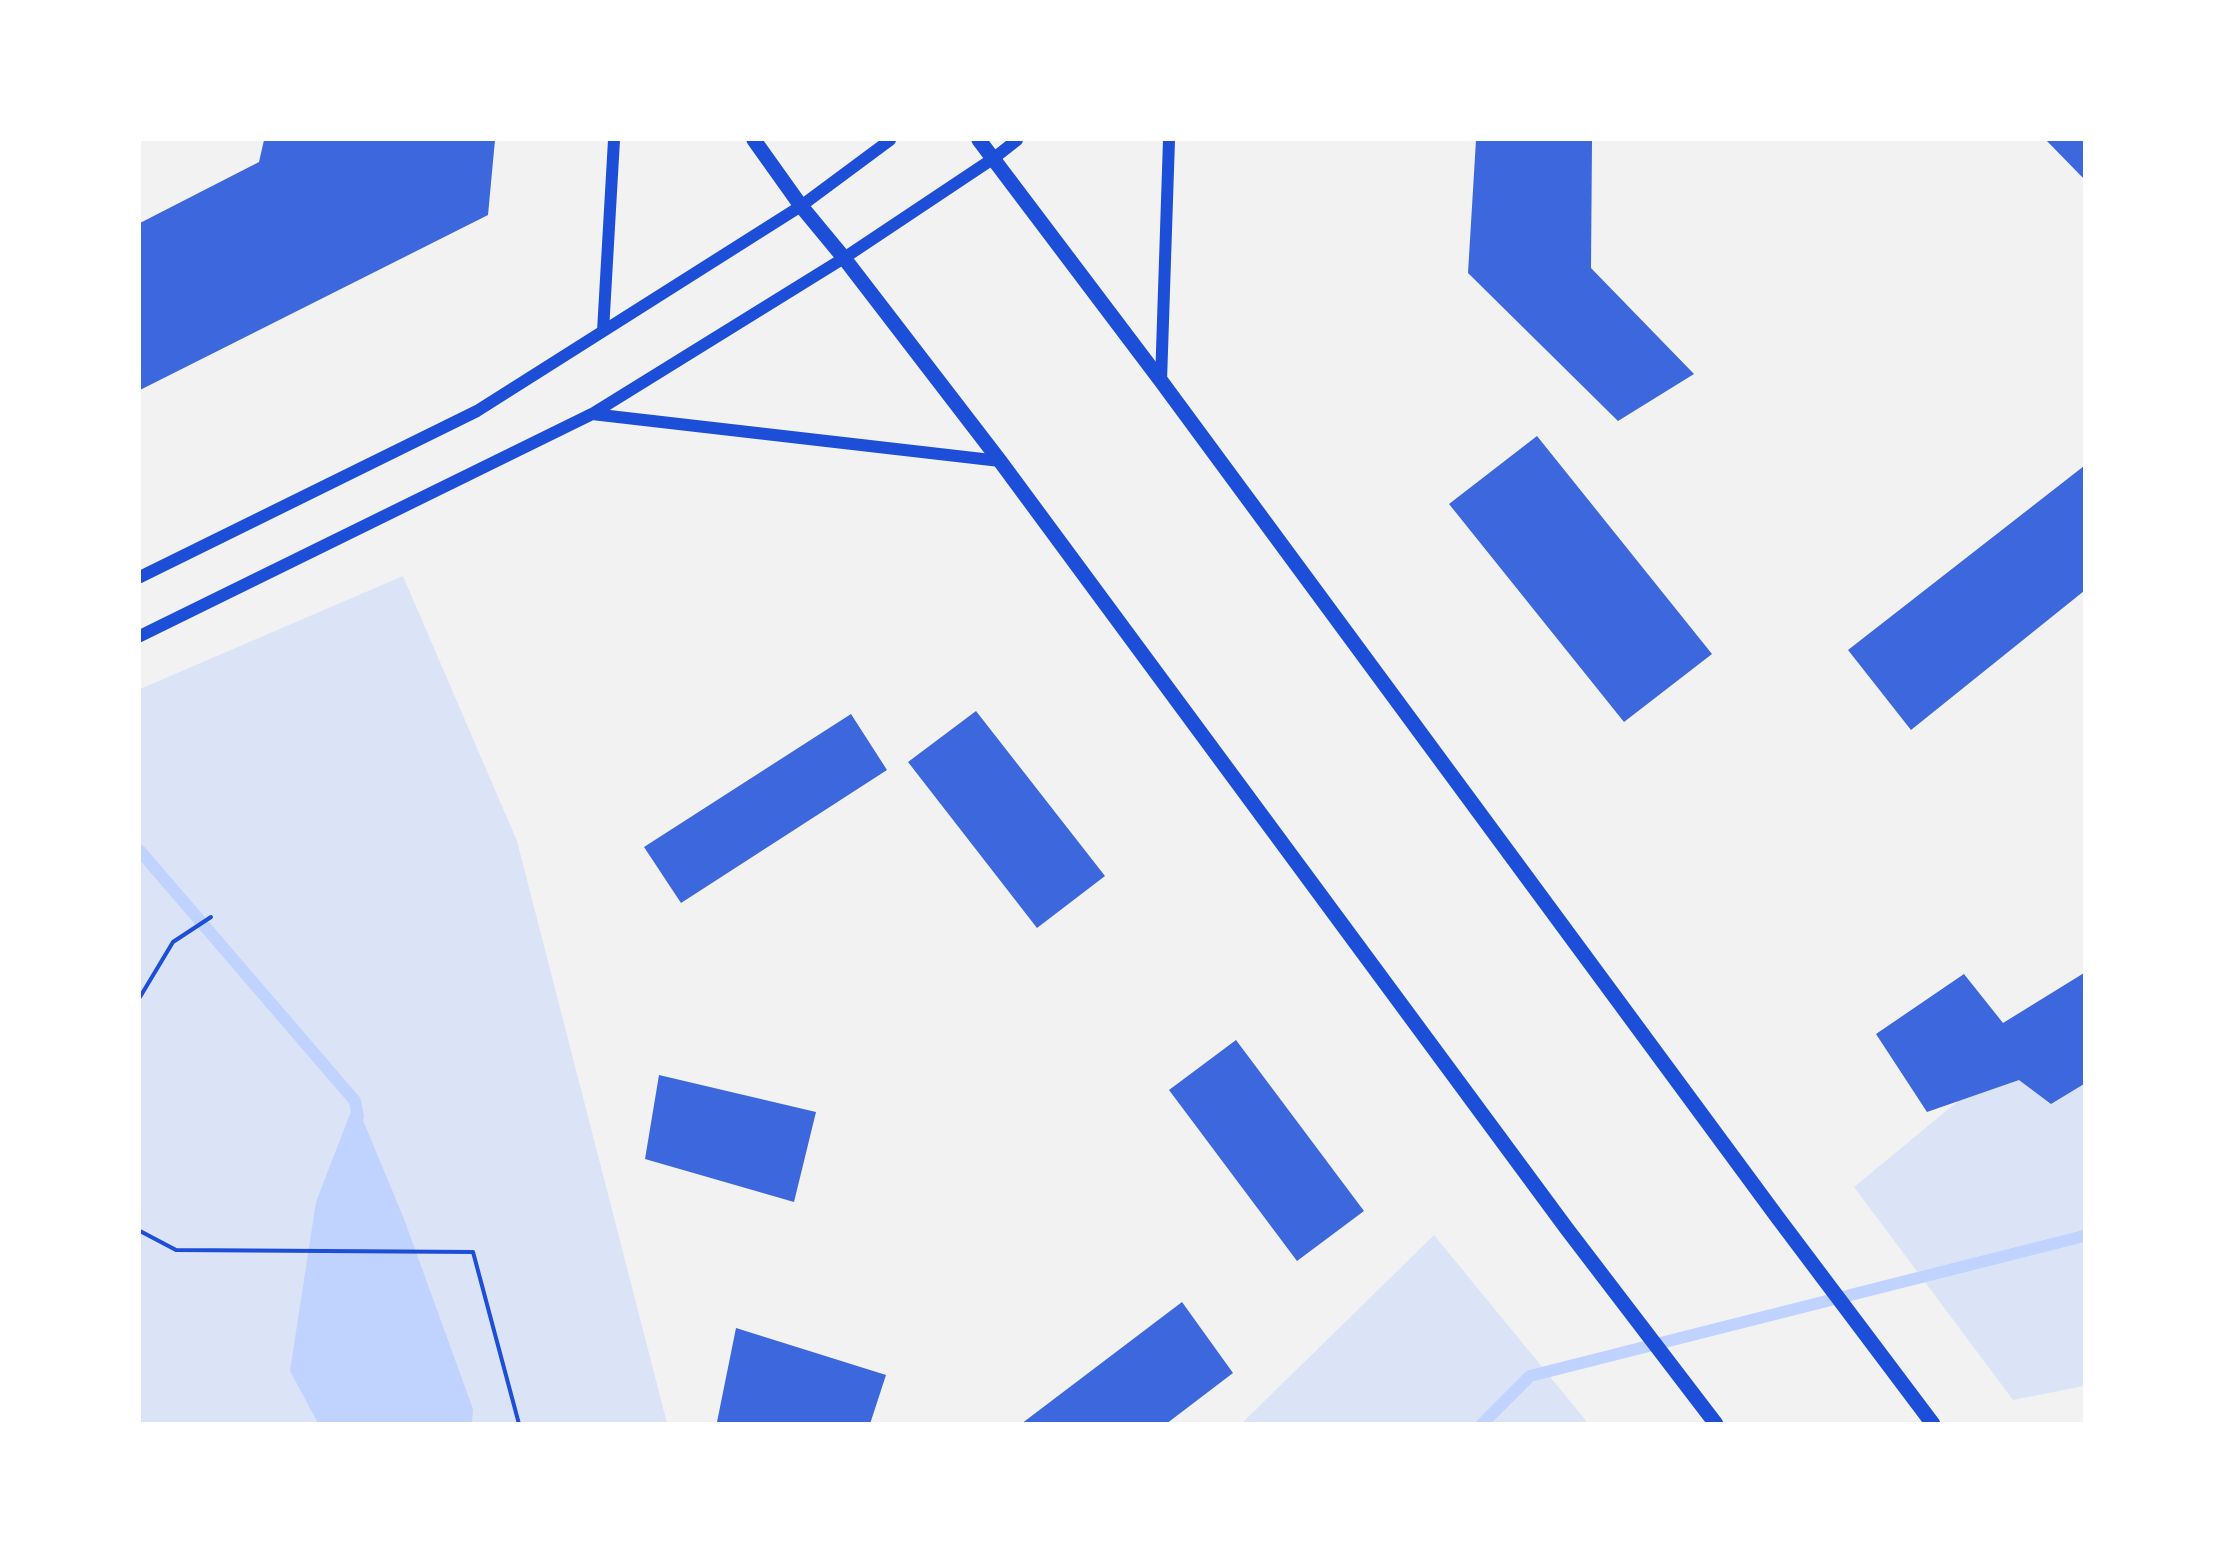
<!DOCTYPE html>
<html>
<head>
<meta charset="utf-8">
<style>
  body { margin:0 }
  #map { position:relative; width:2224px; height:1563px; overflow:hidden; background:#f2f2f2; font-family:"Times New Roman",serif }
  canvas { display:block }
  .frame { position:absolute; inset:0; border:141px solid #fff; pointer-events:none }
</style>
</head>
<body>
<div id="map">
<canvas width="2224" height="1563"></canvas>
<div class="frame"></div>
</div>
<script>
const c = document.querySelector('canvas').getContext('2d');
c.lineJoin = 'round';
function fill(path, color) { c.fillStyle = color; c.fill(path, 'evenodd'); }
function trace(path, color, width, dash) { c.strokeStyle = color; c.lineWidth = width; c.lineCap = dash ? 'butt' : 'round'; c.setLineDash(dash || []); c.stroke(path); }
const green = new Path2D(`
  M403 576 517 841 667 1423H140V689Z
  M2084 1020V1386L2013 1400 1854 1187 1980 1083Z
  M1434 1235 1588 1423H1242Z`);
const water = new Path2D(`
  M355 1101 404 1219 473 1409 472 1423H318L290 1371 316 1202Z`);
const stream = new Path2D(`
  M140 851 355 1101 358 1117
  M1482 1424 1530 1376 2084 1236`);
const building = new Path2D(`
  M264 140H495L488 215 140 390V223L259 162Z
  M1476 140H1592L1591 268 1694 374 1618 421 1468 273Z
  M2046 140H2084V179Z
  M1537 436 1712 654 1624 722 1449 504Z
  M2084 466V591L1911 730 1848 650Z
  M976 711 1105 876 1037 928 908 762Z
  M851 714 887 770 681 903 644 847Z
  M2084 973V1084L2051 1104 2019 1080 1927 1112 1876 1034 1964 974 2003 1023Z
  M1236 1040 1364 1211 1297 1261 1169 1090Z
  M659 1075 816 1112 794 1202 645 1159Z
  M1182 1302 1233 1373 1166 1424H1021Z
  M736 1328 886 1375 870 1424 717 1422Z`);
const path = new Path2D(`
  M140 997 173 942 211 917
  M140 1231 176 1250 473 1252 519 1424`);
const secondary = new Path2D(`
  M603 331 614 140
  M1161 381 1169 140
  M592 414 1000 461
  M140 577 477 411 801 206 890 140
  M140 636 592 414 844 258 994 158 1017 140`);
const primary = new Path2D(`
  M754 140 801 206 844 258 1000 461 1567 1229 1716 1424
  M979 140 1161 381 1778 1218 1933 1424`);
fill(green, '#dbe4f7');
fill(water, '#bfd3fe');
trace(stream, '#bfd3fe', 12);
fill(building, '#3d67dc');
trace(path, '#1d4ed8', 4);
trace(secondary, '#1d4ed8', 12);
trace(primary, '#1d4ed8', 15);
</script>
</body>
</html>
